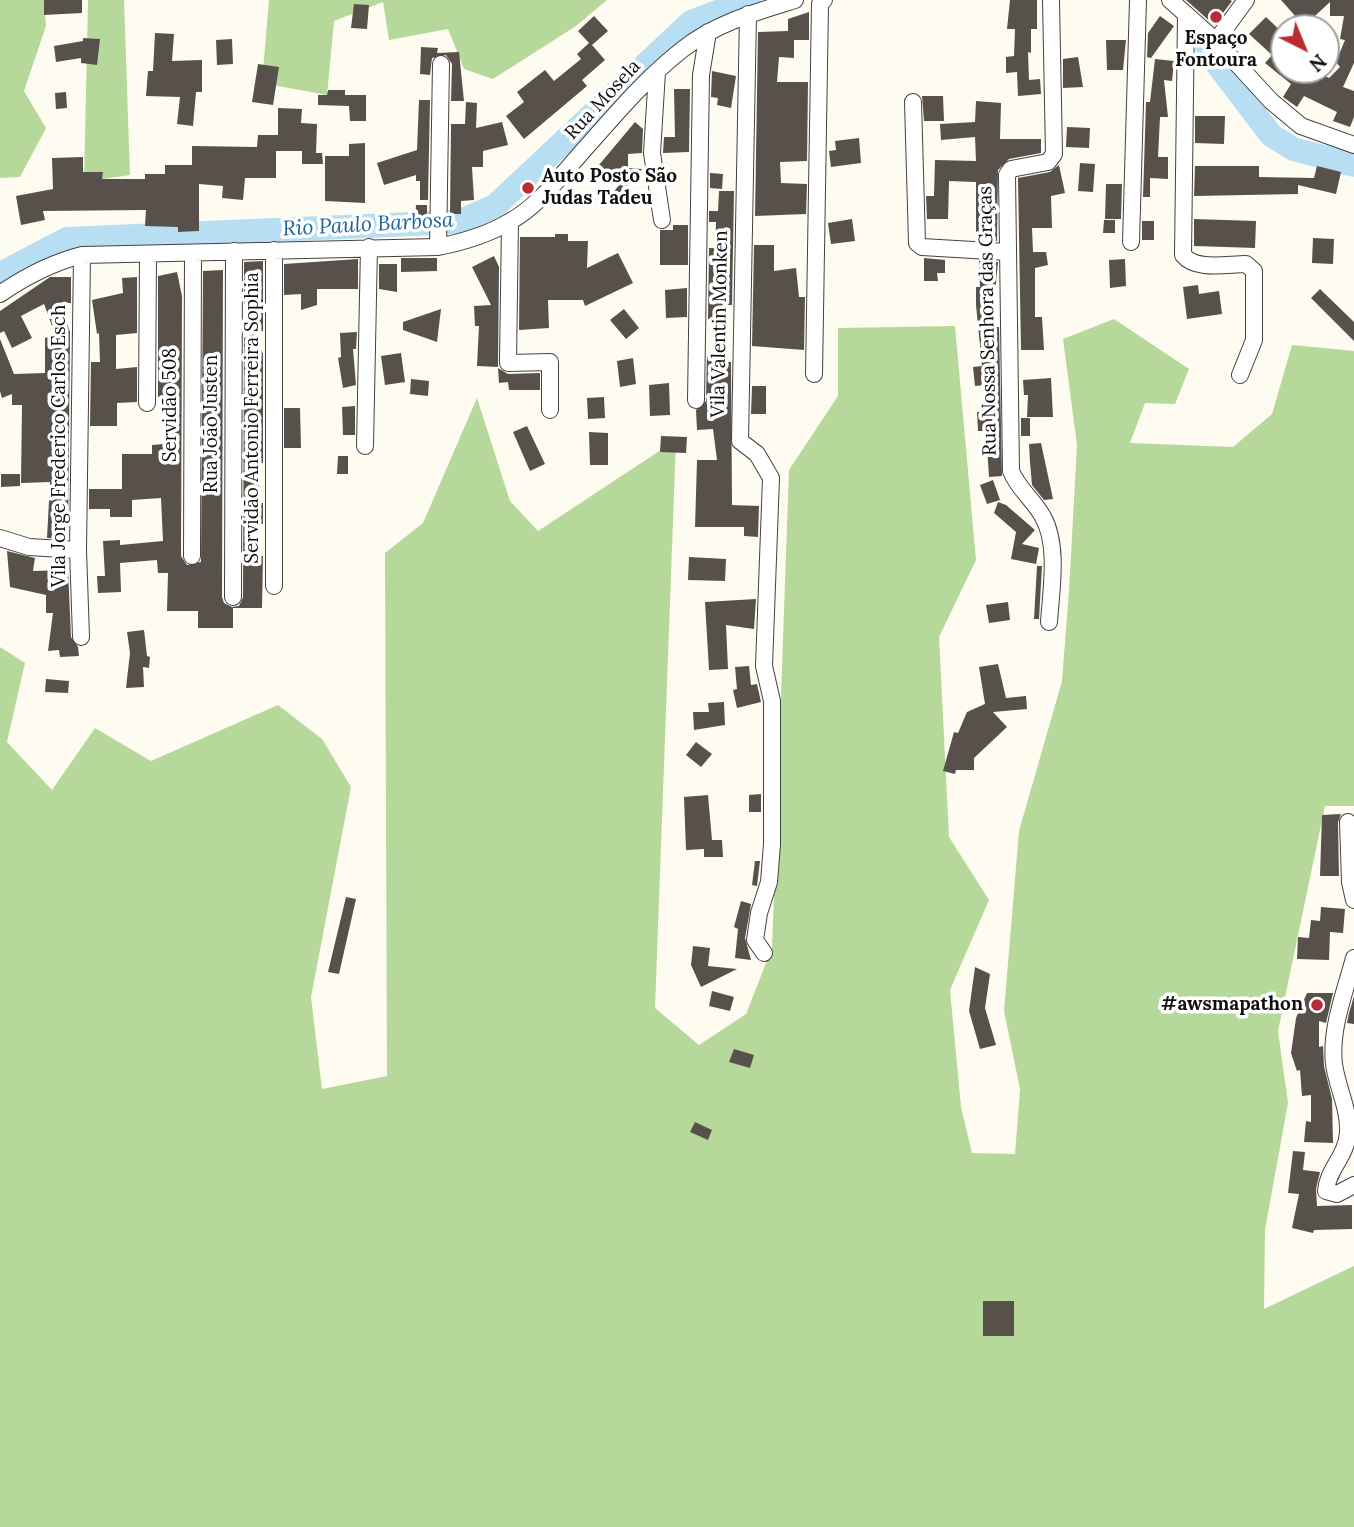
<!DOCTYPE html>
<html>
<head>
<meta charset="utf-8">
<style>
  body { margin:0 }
  #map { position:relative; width:1354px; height:1527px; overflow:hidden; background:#fefcf1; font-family:Lora,serif }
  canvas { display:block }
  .north { position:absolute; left:1270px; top:14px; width:70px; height:70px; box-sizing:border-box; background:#fff; border:2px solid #9f9f9f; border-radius:50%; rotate:137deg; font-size:19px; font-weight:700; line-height:28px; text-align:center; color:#0f0f0f }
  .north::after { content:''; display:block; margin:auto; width:24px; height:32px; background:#b92c34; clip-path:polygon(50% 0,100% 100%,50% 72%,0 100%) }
</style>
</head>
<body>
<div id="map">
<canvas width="1354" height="1527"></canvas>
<div class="north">N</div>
</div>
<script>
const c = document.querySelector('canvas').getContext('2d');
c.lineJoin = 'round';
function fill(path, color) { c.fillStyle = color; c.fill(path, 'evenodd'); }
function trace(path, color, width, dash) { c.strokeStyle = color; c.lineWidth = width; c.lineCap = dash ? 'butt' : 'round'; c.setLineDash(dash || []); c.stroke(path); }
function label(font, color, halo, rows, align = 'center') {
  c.font = font + ' Lora,serif'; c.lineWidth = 7; c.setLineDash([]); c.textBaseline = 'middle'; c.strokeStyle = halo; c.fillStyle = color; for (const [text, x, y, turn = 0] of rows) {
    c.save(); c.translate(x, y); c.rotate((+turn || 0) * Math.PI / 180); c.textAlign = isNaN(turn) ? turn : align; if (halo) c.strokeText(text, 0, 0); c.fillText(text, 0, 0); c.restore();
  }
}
const forest = new Path2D(`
  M0 0H44L46 26 24 91 46 128 20 177 0 178Z
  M88 0H124L130 175 84 182Z
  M269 0H607L576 26 493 79 464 69 448 29 389 40 383 2 334 21 327 95 262 83Z
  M1114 319 1189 369 1175 404 1145 403 1130 443 1233 447 1272 414 1292 345 1354 351V806H1325L1278 1031 1288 1103 1265 1230 1264 1309 1354 1266V1527H0V647L25 663 7 742 52 790 95 728 151 761 278 705 322 739 351 787 311 997 322 1089 387 1076 385 553 423 523 477 398 510 501 538 531 676 440 655 1008 699 1045 746 1014 772 948 789 470 838 396V328L955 326 976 560 939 637 949 837 989 900 950 990 961 1107 972 1153 1015 1154 1020 1089 1004 1011 1019 831 1062 681 1069 591 1077 445 1063 339Z`);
const river = new Path2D(`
  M1208 43 1207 47 1214 60 1271 135 1293 149 1354 165
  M0 274 67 239 458 222 495 206 691 22 749 0`);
const building = new Path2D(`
  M44 0H82V13L44 15Z
  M1010 0H1037V29H1031V53L1028 52 1029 80 1040 79 1041 94 1018 96 1017 72 1006 73V57L1014 56 1015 29H1007Z
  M1186 0H1230L1232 1 1214 25Z
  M1281 0H1354V63L1343 87 1354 91V117L1350 127 1333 121 1337 112 1304 96 1297 107 1283 97 1291 84 1265 63 1272 55 1249 34 1266 17 1284 34V70H1314L1329 78 1340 67 1336 62 1345 40 1340 39 1344 16H1330V2L1304 26Z
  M354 4 369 5 367 29 351 28Z
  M809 12V40H794V58L779 57 777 82H808L807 161 780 162 781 183 807 184 806 214 755 216 758 32 788 31V19Z
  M594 16 608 31 592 45 605 60 582 80 587 86 524 139 506 116 524 102 517 92 545 70 554 81 581 59 577 54 589 43 578 31Z
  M1160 16 1174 26 1151 58 1147 57 1148 33Z
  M155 33 174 34 172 61 202 60V92H196L193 126 177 124 180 97 146 96 148 71H153Z
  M83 38 100 39 97 65 81 63V58L56 62 54 46 83 41Z
  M232 39 233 64 217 65 216 40Z
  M1106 40H1126L1123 70H1107Z
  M421 47 438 48 437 53 459 52 464 101H451L452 64 446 55 432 58 430 75 420 74Z
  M1078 57 1083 87 1063 88V59Z
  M1155 59 1174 61 1172 81 1164 80 1168 117H1160L1158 157H1168V179L1150 178V197H1143L1146 102H1150Z
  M258 64 279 67 273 105 252 102Z
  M712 71 736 76 731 108 717 105 718 98 711 97Z
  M674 89H690L689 152 663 153 664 137H675Z
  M328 90H345V95H366V121H350L349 106 318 105V95H327Z
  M66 92 67 108 56 109 55 93Z
  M922 96H943L944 121H924Z
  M419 100H430L428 200H420V181H416V175L384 185 377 163 417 150Z
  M976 101 1001 103 1000 139H1041V153L1009 159 998 170 997 241 976 240V182L949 181 948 219H927L926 196H934L935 160 976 161 975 137 941 140 940 124 975 122Z
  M466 102 477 103 476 128 502 122 508 145 483 151V167H472L474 200 461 201V214H450L451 124H465Z
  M278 108 302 109 301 123 317 124 316 153H322L323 164H302V151H276V178H245L243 200 222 198 223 186 199 184V231L178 232V227L145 226 146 210 43 211 45 220 21 225 16 196 53 189 52 158 83 157V172H103L102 179H145V174H165V165H192V146L257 147 258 135H278Z
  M1195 116H1225L1224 144 1195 143Z
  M635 122 643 129 642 153 628 154V168L642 169 627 187 599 165Z
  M1067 127 1090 128 1089 148 1066 147Z
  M859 138 861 163 831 167 829 151 836 150 835 141Z
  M365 143V203L325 201V156H349V144Z
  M1080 163 1095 164 1093 192 1078 191Z
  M1059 165 1065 193 1051 196 1052 228H1032L1033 252H1046L1048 265 1035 268V317H1042L1044 350H1021L1018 178 1050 172Z
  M1195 166H1259V177L1314 178 1317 166 1341 172 1336 194 1298 185V194L1194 196Z
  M710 173 723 174 722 189 710 188Z
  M620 184 636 196 627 207 611 195Z
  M1106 184H1122L1121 219H1105Z
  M719 191H734L732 305H725L724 320 708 319 709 248H715L716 222H709V211H718Z
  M416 205H427V222H415Z
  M852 219 855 241 831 244 828 223Z
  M1194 219 1256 221 1255 248 1194 246Z
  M1104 220H1115V233H1103Z
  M1142 221H1154V240H1142Z
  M673 225H688V265H660V230H673Z
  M555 234H568V241H588L587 268 618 253 633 283 585 306 583 300H548L549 328 519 330 520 237H555Z
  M1313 238 1334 239 1333 264 1312 263Z
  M754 245H774V271L796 268 799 297H805L804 350 752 346Z
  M494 256 499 267 498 367 477 366 479 326H475L474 306 491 305 472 267Z
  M401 258H437V271L401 272Z
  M924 258 945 260V273H937L938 281H924Z
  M358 259V289H317V305L301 310V294L284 295V264Z
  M1125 259 1126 286 1110 288 1109 260Z
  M263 261V331L255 334 244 302V262Z
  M979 261 998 262 994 304 995 327H999L1002 476 989 477 986 431H978L977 412H986V385L975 386 973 367 982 366 976 305V287H980Z
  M379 264H397V292L379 289Z
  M223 270 222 597 224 603 232 607 239 606 243 597 244 338 254 334 263 354V463L258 464 259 503H263V524H253V557L263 556 262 608H233V628H198V611H167L168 573H158L157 560 120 563 121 592 98 593 97 576H105L103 541 120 540V545L163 541 161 498 132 500V517H110V509H89V489H122V454H152V445L175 443 174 397H158V276L177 272 182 296 181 556 187 565 201 562 203 271Z
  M50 277H71V303H60L70 332 68 539 47 538 50 482 21 483 22 405H12V394L2 398 0 391V339L14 374 45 373V338L55 334 44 304 21 316 32 338 12 348 4 331 0 333V311Z
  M137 277V333L116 335V369L137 367V402L117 403V426H90L91 362H100L99 333 97 334 92 300 123 293 122 278Z
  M1198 285 1199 294 1219 291 1222 314 1187 319 1183 287Z
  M687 288V317L666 318 665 290Z
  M1320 289 1354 322V341L1311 298Z
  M441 309 437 342 403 330V322Z
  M624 309 639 328 626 339 610 320Z
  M357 332 356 349H353L356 385 343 388 338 358 341 357 340 333Z
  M401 353 405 382 385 385 381 356Z
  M707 353H711V360L731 362 732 505 759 506 758 537 744 536V527H695L697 460H717L713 429 697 430 696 410 706 401Z
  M633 358 636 384 620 387 617 361Z
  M498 368 508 374 540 373V390H509L508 382 499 383Z
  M1051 378 1053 417H1027L1028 395H1024L1023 380Z
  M411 379 429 381 428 396 410 394Z
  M669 383 670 415 650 416 649 385Z
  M752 386H766V414H751Z
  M604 397 605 418 588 419 587 398Z
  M355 406V435H343L342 407Z
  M284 408H300L301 448H284Z
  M1021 418H1030V436H1021Z
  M527 426 545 464 530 471 513 432Z
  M589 432 608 433V465H590Z
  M661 436 687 437 686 453 660 452Z
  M1041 443 1053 499 1044 500 1032 485 1030 462 1029 444Z
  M338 456H348V474H337Z
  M1 474H20V486L1 487Z
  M993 480 1000 500 987 504 980 485Z
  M998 502 1006 505 1035 530 1022 544 1039 548 1036 564 1011 559 1016 532 994 513Z
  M7 551 35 558 33 571 68 570 71 637 78 647 79 656 60 657 59 650 48 651 53 613H46V595L10 587Z
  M689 557 726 559 725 581 688 580Z
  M1037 566H1042L1039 619H1034Z
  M756 599 754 629 726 625 728 669 709 670 705 602Z
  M1008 602 1010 620 989 623 986 605Z
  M144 630 147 656 150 657 149 668 143 667 144 687 126 688 130 653 127 632Z
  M998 664 1006 698 1026 696 1027 709 993 712 1007 727 974 758V770H956L955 774 943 771 954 732 958 733 967 712 985 704 979 667Z
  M749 666 751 685 757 684 761 702 737 708 733 690 737 689 735 667Z
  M46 679 69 681 68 693 45 692Z
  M724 702 725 725 694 730 693 712H709L708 703Z
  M696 742 712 754 701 767 686 755Z
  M761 794V812H749V795Z
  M708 795 712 840H722L723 857H704V849L686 850 684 797Z
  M1341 814 1338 822 1339 876H1320L1322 815Z
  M755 861H760L757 886 752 885Z
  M346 897 356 899 339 974 328 972Z
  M741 901 751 904 745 938 751 960 735 958 738 929 734 927Z
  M1321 907 1345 909 1343 933 1330 932 1329 960 1297 959 1298 937 1309 938 1311 920 1320 921Z
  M693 946 710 948 708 966 737 969 701 987 691 965Z
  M975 967 990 974 985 1008 996 1045 980 1049 969 1011Z
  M712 991 734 997 730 1011 709 1006Z
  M1307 993H1333L1326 1023 1319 1021V1047L1323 1046 1324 1066 1332 1099 1333 1143 1304 1142 1306 1121 1311 1122V1095L1302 1096 1300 1070 1297 1071 1291 1053 1296 1018Z
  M1354 996V1024L1347 1023 1349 1013Z
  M734 1049 754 1055 750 1068 729 1062Z
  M695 1122 712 1130 708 1140 690 1132Z
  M1293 1151 1305 1152 1303 1170 1320 1172 1316 1189 1317 1206 1352 1205V1229L1314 1230 1313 1233 1292 1228 1299 1194 1288 1193Z
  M983 1301H1014V1336H983Z`);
const minor = new Path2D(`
  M1170 0 1216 41 1271 101 1301 126 1354 145
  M748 14 740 441 757 454 771 478 764 666 772 701V844L769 882 759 913 755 940 764 953
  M1186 14 1183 255C1196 271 1227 264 1246 264L1254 271V340L1240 375
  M1216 41 1246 0
  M657 72 652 153 662 220
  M913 102 917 243 922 247 1007 252
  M510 222 508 363 550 362V410
  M1131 242 1138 0
  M438 247 441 64
  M0 294C26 276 51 263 82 255L438 247C463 242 487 235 509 222 535 208 556 182 575 160 609 122 643 80 683 49 716 23 756 12 795 0
  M814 374 820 4 824 0
  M696 400 701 75 708 32
  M147 403 148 256
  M365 446 369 247
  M0 538 29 547 78 550
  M192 556 193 253
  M274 586V250
  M233 597 234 251
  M1049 622C1051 591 1059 545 1043 517 1034 500 1018 489 1011 471L1007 175 1011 169 1048 162 1054 154 1051 0
  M81 637 78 550 82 255
  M1348 822 1350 882 1354 900
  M1354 958C1345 992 1330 1029 1334 1064 1337 1087 1349 1108 1348 1132 1347 1156 1327 1170 1326 1191L1337 1194 1354 1185`);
const markers = [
  [1216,17,7,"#b92c34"],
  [528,188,7,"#b92c34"],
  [1317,1005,7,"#b92c34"]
];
const poiNames = [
  ["Espaço",1216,39],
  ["Fontoura",1216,61],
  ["Auto Posto São",542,177,"left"],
  ["Judas Tadeu",542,199,"left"],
  ["#awsmapathon",1303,1005,"right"]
];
const streetNames = [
  ["Rua Mosela",603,100,-47],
  ["Rua Nossa Senhora das Graças",988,321,-91],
  ["Vila Valentin Monken",720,324,-89],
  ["Servidão 508",171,405,-90],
  ["Servidão Antonio Ferreira Sophia",253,418,-90],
  ["Rua João Justen",212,424,-90],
  ["Vila Jorge Frederico Carlos Esch",60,446,-90]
];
const waterNames = [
  ["Rio Paulo Barbosa",368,225,-3]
];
fill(forest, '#b7d89b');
trace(river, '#b8def4', 24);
fill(building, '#57504b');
trace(minor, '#424242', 18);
trace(minor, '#fff', 16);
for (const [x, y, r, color] of markers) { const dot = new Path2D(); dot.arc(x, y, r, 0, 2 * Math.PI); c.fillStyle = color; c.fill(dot); trace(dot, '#fff', 2.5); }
label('bold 19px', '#0f0f0f', '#fff', poiNames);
label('19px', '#0f0f0f', '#fff', streetNames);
label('italic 21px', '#1c659c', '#fff', waterNames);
</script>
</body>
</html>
